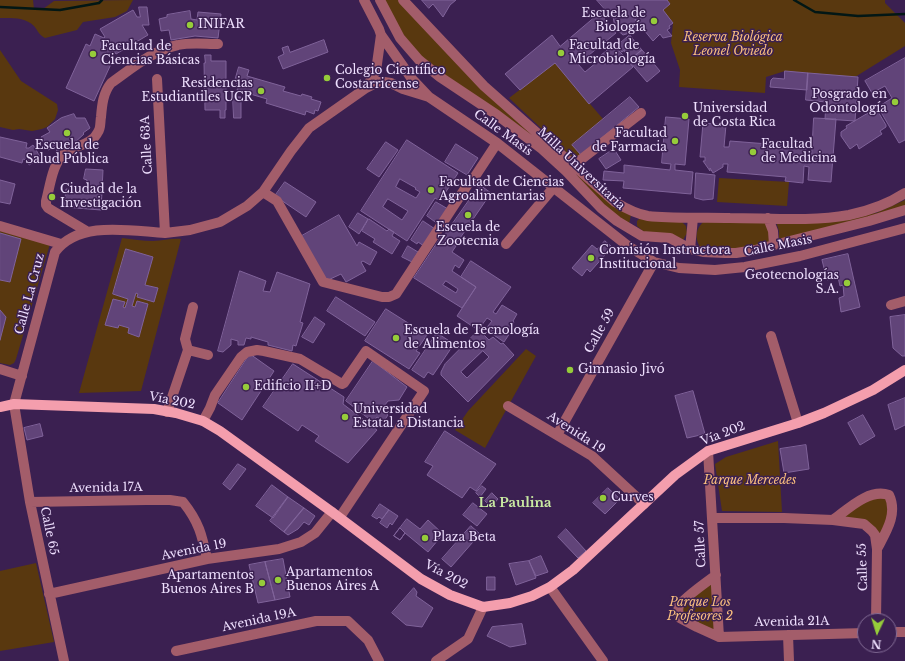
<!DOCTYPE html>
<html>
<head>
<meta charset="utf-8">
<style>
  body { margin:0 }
  #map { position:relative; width:905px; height:661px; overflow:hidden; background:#3b2051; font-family:"Libre Baskerville",serif }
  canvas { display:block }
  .north { position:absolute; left:857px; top:613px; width:40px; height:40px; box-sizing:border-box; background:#3b2051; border:1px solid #836c96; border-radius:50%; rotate:184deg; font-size:11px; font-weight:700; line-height:16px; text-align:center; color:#eedffe }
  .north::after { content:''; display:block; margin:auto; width:14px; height:18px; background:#96cc3a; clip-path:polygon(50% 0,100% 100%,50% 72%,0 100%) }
</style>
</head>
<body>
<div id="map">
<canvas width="905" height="661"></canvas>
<div class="north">N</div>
</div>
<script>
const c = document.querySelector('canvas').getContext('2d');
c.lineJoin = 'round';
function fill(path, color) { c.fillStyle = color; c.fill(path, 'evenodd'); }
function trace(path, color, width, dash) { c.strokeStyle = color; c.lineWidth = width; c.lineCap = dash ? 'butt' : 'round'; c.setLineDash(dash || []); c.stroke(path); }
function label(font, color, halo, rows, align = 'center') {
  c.font = font + ' "Libre Baskerville",serif'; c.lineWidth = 3; c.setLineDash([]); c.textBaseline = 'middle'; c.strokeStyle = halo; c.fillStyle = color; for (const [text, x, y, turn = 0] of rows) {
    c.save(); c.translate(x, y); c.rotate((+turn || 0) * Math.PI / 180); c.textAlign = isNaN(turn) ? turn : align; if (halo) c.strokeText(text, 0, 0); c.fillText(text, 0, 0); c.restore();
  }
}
const green = new Path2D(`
  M0 0H33L34 9H43L54 1 133 0 127 11 115 17 83 22 77 30 45 38C39 35 38 31 34 26 25 17 12 18 0 18Z
  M384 0H399L558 154 461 90 408 45Z
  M667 0H885V3L905 23V46L855 77 785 71 766 77 765 93 679 87 680 70 671 43 673 23 663 10 670 4Z
  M0 50 21 81 57 104 58 110 55 119 47 127 42 129 32 131 19 129 13 130 0 127Z
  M555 63 603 119 573 145 581 155 576 161 509 98Z
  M572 171 631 215 629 224 611 212Z
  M719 178 789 182 787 206 717 202Z
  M905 200V206L887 213 779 240V231L776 222 876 213Z
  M640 218 680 220 686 226 687 233 683 240 645 233 637 226V221Z
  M704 221 766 223 770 231 769 244 741 249 700 247C694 237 696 229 704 221Z
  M0 230 50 244 16 359 14 363 10 365 0 363Z
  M122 238C132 239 143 241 153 241 163 241 172 238 181 239L141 391 79 393ZM126 250 153 257 145 285 158 288 154 302 137 297 138 294 136 293 132 306 135 307 137 301 148 304 138 337 128 333 129 328 119 325 118 328 105 324 113 299 125 302 123 307 125 308 128 299 113 294Z
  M526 349 536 356 485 448 455 430 468 411Z
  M778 441 782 512 722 511 715 464 726 457Z
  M882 493 892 503 877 549 872 531 833 520Z
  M36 563 54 642 0 651V571Z
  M716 575 719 637 686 623 679 604Z`);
const stream = new Path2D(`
  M794 0 815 12 858 16 905 14
  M0 7 60 10 99 3 102 0`);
const building = new Path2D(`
  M422 0H456L450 5 443 17 433 4 429 8Z
  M597 0H667L670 4 663 10 673 23 669 26 670 28 667 30 672 36 663 38 660 34 653 41 635 19 639 30 623 35 615 28 613 16 612 17Z
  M139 7H147L149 25H142L148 35 116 54 112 48 111 49 114 53 110 55 105 53 104 56 102 55 101 58 103 59 102 60 111 64 94 101 66 88 86 44 90 46 95 34 104 38 105 37 100 29 133 10 137 17H140Z
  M190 11 191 19 197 20 198 12 221 14 218 38 195 36 171 40 169 30 161 31 159 19 167 17V15Z
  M600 13 616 33 578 64 585 72 597 62 595 60 611 47H616L633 67 589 104 555 63 520 90 505 74 552 35 560 46Z
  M630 35 635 42 622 52 617 46Z
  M324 40 328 52 283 69 278 57 284 54 282 48 288 46 290 52Z
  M635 42 642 50 631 59 624 51Z
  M642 50 660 71 647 82 629 61Z
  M205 55H211V61H226V110H225V118H220V110H205L204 63H205Z
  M905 58V140L899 143 878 107 892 98 885 86 872 93 865 81Z
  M239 67 249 70 247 76 285 87 283 91 301 96 302 94 312 97 311 99 321 102 318 111 315 110 314 114 306 111 305 115 266 103 267 99 237 90 238 88 236 87 237 81H235Z
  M785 71 808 73 807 90 770 87 771 80 773 78 784 79Z
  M808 73 858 77 855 121 825 119 826 102 806 100Z
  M233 97H241V118H234Z
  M630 97 639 107 581 155 572 145Z
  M877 110 886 125V127L880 131 882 134 859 149 857 144 850 149 841 136V132L847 128 846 126 868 113 869 115Z
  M74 114 76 118H85L90 128 83 133 84 134 73 144 60 147 61 149 57 151 55 146 48 150 41 137 50 132 47 128 61 118Z
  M666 117 689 119 685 165 675 164V170L693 172 691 194 623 188 624 181 603 180 604 171 624 173V165L670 170 671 164 662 163Z
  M814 118 836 119 831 182 808 180 809 167 804 166 803 183 785 181 786 177 727 172 728 164H723V167L713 173 710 168V171L703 161H705V157H700L703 123 726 125 724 147H729L730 141 806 147 805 160H811Z
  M0 137 27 143 26 148H29L33 145 41 158 29 165 26 160 23 159 22 163 0 157Z
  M407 140 458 173 440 201 435 198 407 241 361 211ZM400 179 416 188 415 189 420 192 416 198 396 187ZM388 199 408 211 402 220 383 207Z
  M386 142 398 150 379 177 367 169Z
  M456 144 478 158 467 175 445 162Z
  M614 149 621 160 606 169 599 159Z
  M86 169 103 170 102 190H94V191H102L101 210 64 207 66 189 86 191 87 180 84 179Z
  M696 173 715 175 713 199 703 200 695 198Z
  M0 180 15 184 10 204 0 202Z
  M285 182 316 202 306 217 275 196Z
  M480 185 491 193 456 244 444 236Z
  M436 202 448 209 438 224 427 216Z
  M358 213 368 219 359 234 349 227Z
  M339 215 357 246 359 242 377 252 370 265 363 261 361 262 366 271 346 282 341 274 326 281 300 237Z
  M369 219 387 231 389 229 394 232 392 236 400 241 392 254 373 242 375 239 362 231Z
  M423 221 435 229 424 246 418 242 417 244 411 240Z
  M0 233 21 239 10 282 0 280Z
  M442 236 456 246 452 252 464 260 459 268 455 265 452 271 476 287 462 308 414 278ZM446 281 458 289 456 293 443 285Z
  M605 241 612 247 590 272 587 269 582 276 572 268 592 245 597 249Z
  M408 246 418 252 412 262 402 257Z
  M126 249 153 257 145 285 158 288 154 302 137 297 138 294 136 293 132 306 135 307 137 301 148 304 139 337 128 333 129 328 119 325 118 328 105 325 113 299 125 302 123 307 125 308 128 299 113 294Z
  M848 254 860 307 841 312 839 298 844 296 843 285 840 286 838 277 827 280 822 260Z
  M471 261 511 287 493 312 496 314 502 305 517 314 513 321 514 322 508 331 510 333 504 342 488 331V326L492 321 487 318 478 330 457 316 476 287 461 277Z
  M240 271 266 281 263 291 270 292 277 272 310 284 300 322 303 323 296 346 293 345 292 351 268 345V342L251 337V339L246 338 244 345H238V341L231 339V345L223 352 218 351Z
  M336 297 375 322 365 336 327 311Z
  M386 309 427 335 416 351 420 353 409 369 365 341Z
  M0 310 6 317 0 340Z
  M905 315V356H902L893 348 890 317Z
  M315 317 325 324 313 343 302 337Z
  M479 330 489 340 493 337 501 344 503 343 514 355 468 402 441 375V372L445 364ZM483 351 489 357 467 378 461 372Z
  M437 333 454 344 433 375 428 372 424 378 412 370Z
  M250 354 274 371 242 420 218 403Z
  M373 361 407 387 399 400 388 401 381 410 388 415 384 421 377 417 373 422 346 401Z
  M293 364 344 397 343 404 377 430 348 463 315 441 319 436 302 425 298 431 263 407Z
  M693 391 705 434 687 438 675 396Z
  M905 398V425L895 430 888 405Z
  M863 415 875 436 860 445 848 423Z
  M40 424 43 436 27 440 24 428Z
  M445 431 496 464 476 491 470 487 462 498 427 475 433 466 425 462Z
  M806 445 809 469 784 473 780 449Z
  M238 464 246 469 230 490 223 484Z
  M272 485 288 497 273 518 256 506Z
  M482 486 486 489 480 497 476 493Z
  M608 488 620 499 605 514 593 503Z
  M492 493 498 499 491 507 485 501Z
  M288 497 304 508 284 532 270 521Z
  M473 503 487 514 477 526 463 515Z
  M380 504 389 510 382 519 379 517 377 519 372 516Z
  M304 508 315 516 309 525 304 522 298 529 288 535 284 532Z
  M389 510 398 516 392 525 390 523 387 528 380 523Z
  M407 519 420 529 428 520 443 534 428 552 405 533 400 540 394 536Z
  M471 526 480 534 451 567 442 559Z
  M400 528 405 533 400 540 394 536Z
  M566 529 586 551 578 558 558 537Z
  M541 556 548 572 536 576 529 561Z
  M283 559 290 597 275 600 265 562Z
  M529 561 536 578 516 585 509 564Z
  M265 562 275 600 258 603 249 565Z
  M487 577H495V590H487Z
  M414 588 417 592 416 596 433 608 422 627 406 625 392 613Z
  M522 624 526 644 510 647 487 636 492 627Z`);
const minor = new Path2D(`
  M364 0 379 29 381 35 412 79 429 97 497 143 628 246 654 262 679 268 715 270 745 267 800 256 905 228
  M380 0 400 38 419 60 440 77 497 115 542 149 566 171 601 208 617 221 642 236 670 238 690 249 703 252 725 253H736L755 250 774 245 869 221 905 210
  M403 0 484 86 615 202C625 208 636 214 648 216 675 219 703 217 730 218 769 218 810 222 849 215 868 211 888 204 905 193
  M157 79 165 233
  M366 88 376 71 381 35
  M570 168 641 113
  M263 192 277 201 323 282 382 297H389L396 294 468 184 472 181 497 143
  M768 218 773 231 774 245
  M0 226 61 244
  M88 232 48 208 46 205V201C50 187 52 163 65 153 75 145 92 145 98 132 101 128 100 122 101 117 102 105 103 93 111 83 131 69 153 50 178 45 191 42 205 44 218 44
  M506 244 554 187
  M690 249 693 218
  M891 305 905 301
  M771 336 798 423
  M188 350 208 355
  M0 369 22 376
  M508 406 592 456 644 504
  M167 412 188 350 185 339 193 307
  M203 421 210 408 215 395 241 357 247 352 257 350 264 351 300 359 342 384 344 383 366 351 424 391 340 517
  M557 435 654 262
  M708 451 719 637
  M30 502 146 500H170L183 502C199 522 202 535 207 559
  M712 518H784L833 520 864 524 872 531 875 535 877 549 876 621
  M833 520C848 509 869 488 889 495 898 514 886 532 877 549
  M716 575C708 581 682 599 679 606 677 610 679 614 680 618L697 627 719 637 865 633
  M550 587 603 661
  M49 594 207 559 279 549 301 542 315 533 332 512
  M889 632H905
  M788 635 789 661
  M176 651 316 621H348L368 640 379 661
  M64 661 30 502 14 404 55 252C79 220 130 231 165 233L190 230 220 222 247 206 263 192 291 151 309 128 366 88 378 82H384L391 83 403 89 429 97
  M436 661 468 639 483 607`);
const major = new Path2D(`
  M0 407 14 404 154 409 176 413 203 421 220 431 332 512 421 579 450 595 483 607 510 603 532 596 550 587 573 570 675 475 708 451 798 423 824 413 873 390 905 370`);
const markers = [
  [654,21,4,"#96cc3a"],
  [190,25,4,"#96cc3a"],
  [561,53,4,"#96cc3a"],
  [93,54,4,"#96cc3a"],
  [327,78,4,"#96cc3a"],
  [261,91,4,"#96cc3a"],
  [895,102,4,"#96cc3a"],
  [685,116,4,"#96cc3a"],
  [67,133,4,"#96cc3a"],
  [675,141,4,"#96cc3a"],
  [753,152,4,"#96cc3a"],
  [431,190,4,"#96cc3a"],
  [52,197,4,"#96cc3a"],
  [468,215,4,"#96cc3a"],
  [591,258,4,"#96cc3a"],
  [847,283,4,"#96cc3a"],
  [396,338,4,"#96cc3a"],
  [570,370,4,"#96cc3a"],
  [246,387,4,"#96cc3a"],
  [345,417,4,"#96cc3a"],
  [603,498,4,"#96cc3a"],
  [425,538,4,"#96cc3a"],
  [278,580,4,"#96cc3a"],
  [262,583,4,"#96cc3a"]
];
const poiNames = [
  ["Escuela de",646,14,"right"],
  ["Biología",646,28,"right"],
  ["INIFAR",198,25],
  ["Facultad de",569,46],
  ["Microbiología",569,60],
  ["Facultad de",101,47],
  ["Ciencias Básicas",101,61],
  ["Colegio Científico",335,71],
  ["Costarricense",335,85],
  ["Residencias",253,84,"right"],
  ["Estudiantiles UCR",253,98,"right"],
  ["Posgrado en",887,95,"right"],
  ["Odontología",887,109,"right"],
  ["Universidad",693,109],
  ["de Costa Rica",693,123],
  ["Facultad",667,134,"right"],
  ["de Farmacia",667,148,"right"],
  ["Facultad",761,145],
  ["de Medicina",761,159],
  ["Escuela de",67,146,"center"],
  ["Salud Pública",67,160,"center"],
  ["Facultad de Ciencias",439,183],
  ["Agroalimentarias",439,197],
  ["Ciudad de la",60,190],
  ["Investigación",60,204],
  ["Escuela de",468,228,"center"],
  ["Zootecnia",468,242,"center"],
  ["Comisión Instructora",599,251],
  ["Institucional",599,265],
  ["Geotecnologías",839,276,"right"],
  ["S.A.",839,290,"right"],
  ["Escuela de Tecnología",404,331],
  ["de Alimentos",404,345],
  ["Gimnasio Jivó",578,370],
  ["Edificio II+D",254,387],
  ["Universidad",353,410],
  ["Estatal a Distancia",353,424],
  ["Curves",611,498],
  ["Plaza Beta",433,538],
  ["Apartamentos",286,573],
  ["Buenos Aires A",286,587],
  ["Apartamentos",254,576,"right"],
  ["Buenos Aires B",254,590,"right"]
];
const parkNames = [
  ["Reserva Biológica",733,38],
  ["Leonel Oviedo",733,52],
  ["Parque Mercedes",750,481],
  ["Parque Los",700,603],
  ["Profesores 2",700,617]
];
const streetNames = [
  ["Calle Masís",503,133,36],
  ["Calle 63A",147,145,-93],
  ["Milla Universitaria",581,169,43],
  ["Calle Masis",778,246,-11],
  ["Calle La Cruz",30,294,-75],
  ["Calle 59",600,331,-61],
  ["Vía 202",172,401,11],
  ["Avenida 19",576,433,33],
  ["Vía 202",723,434,-21],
  ["Avenida 17A",106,488,-1],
  ["Calle 65",49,531,78],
  ["Calle 57",701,544,-93],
  ["Avenida 19",194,550,-11],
  ["Calle 55",863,567,-92],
  ["Vía 202",446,575,28],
  ["Avenida 19A",259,620,-12],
  ["Avenida 21A",792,622,-1]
];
const neighbourhoodNames = [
  ["La Paulina",515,503]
];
fill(green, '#59380f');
trace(stream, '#021715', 2.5);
fill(building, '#614479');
trace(building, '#80639a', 1);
trace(minor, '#a35d6a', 10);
trace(major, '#f49ead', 10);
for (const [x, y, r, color] of markers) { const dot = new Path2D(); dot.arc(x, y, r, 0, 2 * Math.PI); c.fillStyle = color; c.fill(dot); trace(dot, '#3b2051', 1.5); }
label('12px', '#eedffe', '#3b2051', poiNames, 'left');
label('italic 12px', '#f9be7e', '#3b2051', parkNames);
label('12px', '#eedffe', '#3b2051', streetNames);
label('bold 13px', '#c9eaa2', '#3b2051', neighbourhoodNames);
</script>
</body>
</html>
